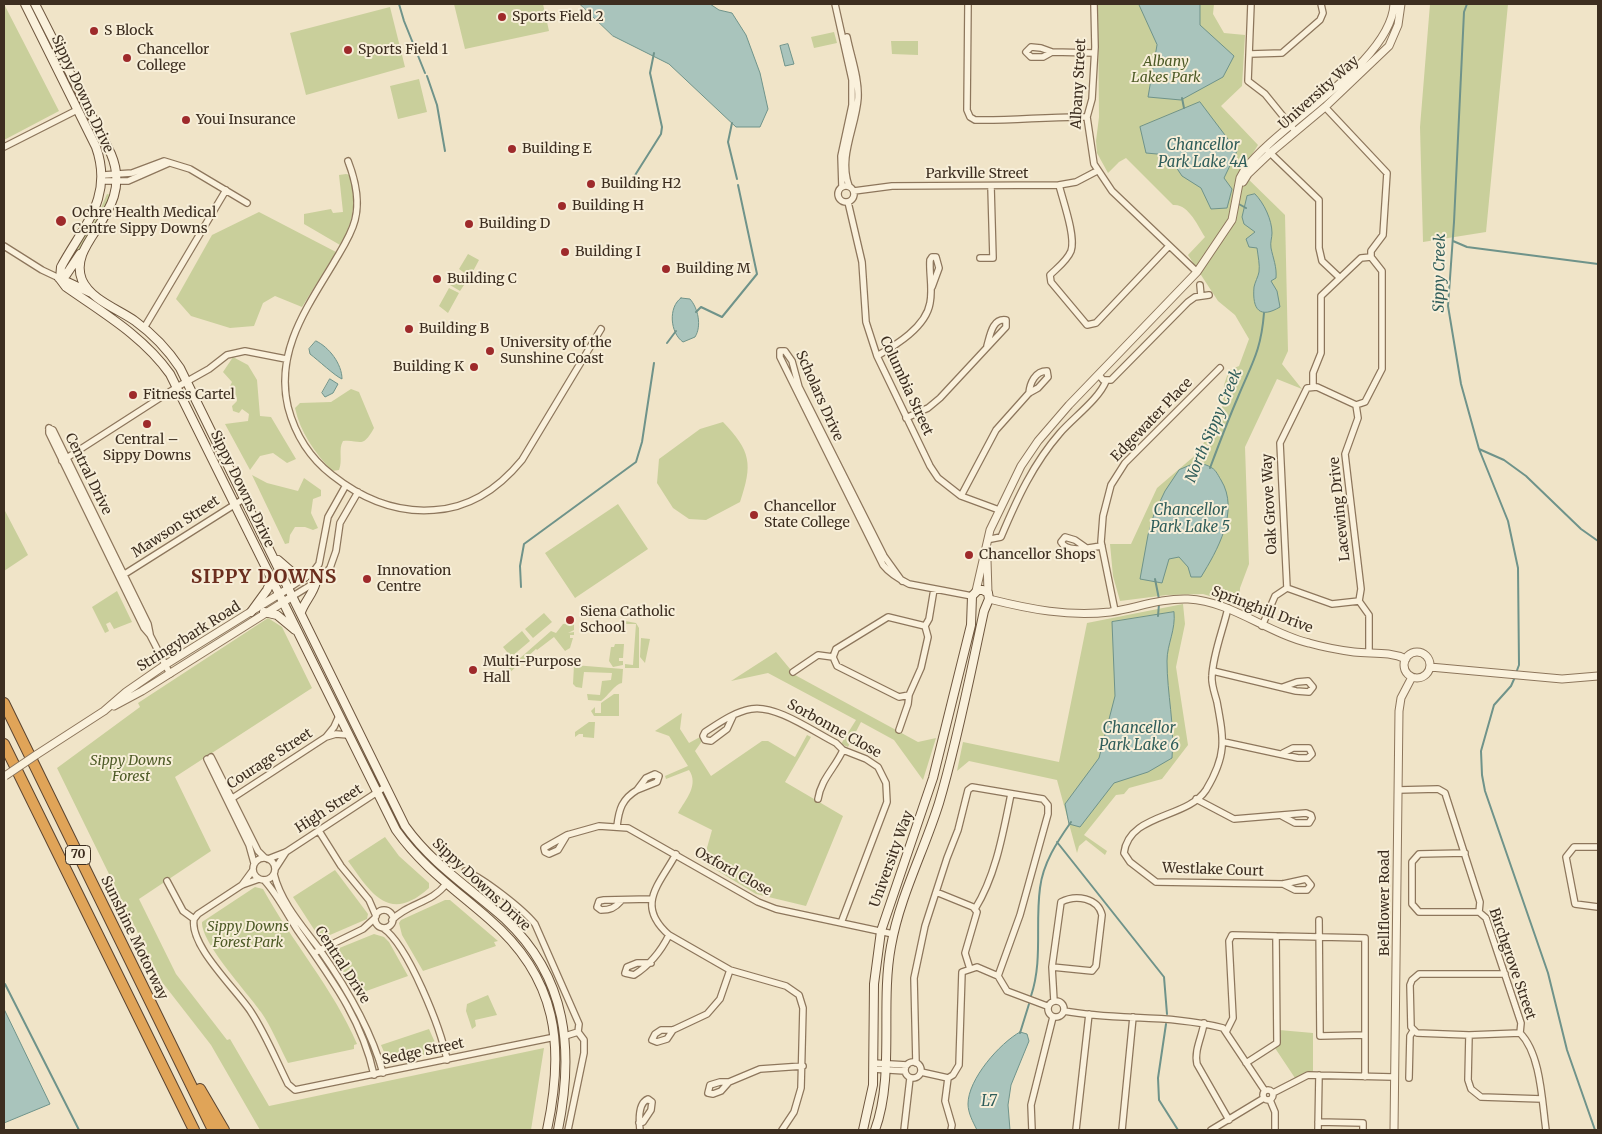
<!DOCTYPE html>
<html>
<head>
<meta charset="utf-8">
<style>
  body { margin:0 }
  #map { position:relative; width:1602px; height:1134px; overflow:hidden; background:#f0e4c8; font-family:Merriweather,serif }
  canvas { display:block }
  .frame { position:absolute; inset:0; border:5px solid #3d2e20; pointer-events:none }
</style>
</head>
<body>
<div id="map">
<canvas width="1602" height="1134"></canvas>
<div class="frame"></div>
</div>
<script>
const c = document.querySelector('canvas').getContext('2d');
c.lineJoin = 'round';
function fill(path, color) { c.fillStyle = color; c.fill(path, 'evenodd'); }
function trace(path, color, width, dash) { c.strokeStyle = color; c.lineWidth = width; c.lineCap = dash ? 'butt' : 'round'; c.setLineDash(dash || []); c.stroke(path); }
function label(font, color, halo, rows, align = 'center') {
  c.font = font + ' Merriweather,serif'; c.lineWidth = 4; c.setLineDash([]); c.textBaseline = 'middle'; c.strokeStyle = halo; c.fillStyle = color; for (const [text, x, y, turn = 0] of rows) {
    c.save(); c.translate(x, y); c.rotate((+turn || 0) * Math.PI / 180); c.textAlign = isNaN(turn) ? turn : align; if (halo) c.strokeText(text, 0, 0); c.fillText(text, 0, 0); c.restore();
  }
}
const green = new Path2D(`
  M4 4 59 111 4 140Z
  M454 4H543L549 31 465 49Z
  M1098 4H1214L1213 14 1224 33 1245 35 1242 86 1221 106 1258 145 1241 172 1285 215 1288 351 1282 364 1302 389 1277 379 1245 447 1249 564 1240 588 1239 605 1203 594 1167 595 1120 601 1113 576 1110 544H1131L1157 488 1199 452 1223 405 1224 385 1229 370 1239 366 1249 339 1235 315 1218 301 1188 255 1205 237C1198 226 1188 203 1173 205L1126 158 1119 162 1108 173 1097 153 1096 141 1099 117Z
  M1430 4H1508L1486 232 1423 242 1420 127Z
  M390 7 405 67 306 95 290 33Z
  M834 32 837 43 814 48 811 37Z
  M891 41H918V55L892 54Z
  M419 79 427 112 398 119 390 86Z
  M346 174 351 175C356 200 354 223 340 245L304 224V214L331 209 333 213 343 212 339 175Z
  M107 194 111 195 102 214 71 265 68 264 97 217Z
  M259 212 336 252 302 307 275 296 263 303 254 326 230 328 191 316 176 299 212 235Z
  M468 254 479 260 470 277 459 269Z
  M457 273 468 279 460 291 450 285Z
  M449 288 459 293 448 313 439 306Z
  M233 357 248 365 257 380 260 416 271 417 296 459 287 463 273 453 260 456 250 470 225 424 248 421 249 414 242 409 239 413 233 411 232 406 237 401 236 395 231 393 229 388 232 382 223 372Z
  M351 389 359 392 374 428C362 450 360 439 343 441 338 449 343 460 339 470L332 471C315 453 300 432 295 408L300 403 331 402Z
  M723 422C751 451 753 464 740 502L706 520 689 519 673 508 657 483 659 459 700 429Z
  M252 475 267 483 298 491 304 478 321 490V496L313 499 311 513 318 528 313 530 305 527H295L290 535 289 543 285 544Z
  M618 504 648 549 575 598 545 553Z
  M4 509 28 555 4 571Z
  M117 591 132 622 114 629 110 622 106 624 109 631 105 633 92 607Z
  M1183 604 1185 624 1176 667 1188 745 1162 779 1129 788 1124 794 1116 795 1084 835 1107 851 1105 855 1086 840 1079 846 1077 853 1057 780 969 761 957 771 963 742 1059 762 1087 623Z
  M544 613 552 622 533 638 525 629Z
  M268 618 282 627 312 688 175 777 211 851 139 899 176 974 227 1040 230 1039 269 1106 544 1048 531 1130H260L211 1045 162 982 57 768 140 707 138 703Z
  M625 621 636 623 639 628V668H625V664L633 665 636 624H626V627L622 628Z
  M574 623V630L568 633 574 632V635H570V638H573L570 648 565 651 554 637 537 650 536 649 498 683 495 680 551 631 556 633 563 624Z
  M522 631 530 641 511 657 503 647Z
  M641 638 650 639 645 663 640 657Z
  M615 644H624L623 658H619V661H623V665L613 667 609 661 611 647H614Z
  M776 652 795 675 918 742 936 738 923 780 894 740 861 722 848 747 841 744 856 720 768 673 731 681Z
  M574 665 623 669 622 683C615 684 608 696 601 701L588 700 587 694 600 695 602 681 611 680 612 673 584 672 582 688 576 687 573 684Z
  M614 694H619V716H594L591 711 595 707V713H601V703Z
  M682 713 680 729 689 743 700 737 702 741 695 751 711 776 762 741H768L795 757 807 735 811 737 785 782 843 816 806 906 756 894 703 862 712 830 678 813C686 799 699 785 689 770L666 779 665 776 688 766 669 736 655 731Z
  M589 722H595L594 738 583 737V734H579L575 737V732Z
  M385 837 399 856 429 883V888C389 924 371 893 348 861Z
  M335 870 368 914 367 919 323 938 319 937 293 897Z
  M255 887 263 889C292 942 333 988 357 1044L354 1045V1049L288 1063C279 1046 272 1028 261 1012 248 993 201 943 202 922Z
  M445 900H450L498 941 494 942 496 946 423 971 402 935 399 923 401 920Z
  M374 934 384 937 389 942 408 976 358 994 331 955 332 951Z
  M488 995 497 1015 475 1020 476 1026 472 1029 466 1011 467 1004Z
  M429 1029 437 1047 436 1052 396 1061 387 1059 381 1045Z
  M1279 1030 1313 1033V1073H1308L1295 1078 1275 1048 1280 1044Z`);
const water = new Path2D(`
  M580 4H710L719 10 732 13 746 35 760 73 768 109 760 127H736L669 64 613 36Z
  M1139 4H1200V25L1234 56 1223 77 1181 100 1148 97 1157 45Z
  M788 44 794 64 785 66 780 46Z
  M1200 102 1237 151 1224 178 1232 189 1227 208 1211 209 1201 188 1182 176 1168 155 1146 153 1140 127Z
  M1255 194C1264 203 1272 220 1272 233 1272 238 1270 242 1271 248 1273 258 1277 267 1276 278L1271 281 1277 291 1280 307C1260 319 1252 310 1254 287 1255 282 1258 277 1259 272 1260 265 1258 256 1257 248L1249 247 1246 239 1255 232 1244 224 1242 217 1247 196Z
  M681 298 690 299C698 308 702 326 695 337L683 342C670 333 668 307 681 298Z
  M316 341C329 347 342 364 342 379 335 376 318 360 310 354L309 349Z
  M330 379 338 384 333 393 325 397 322 393Z
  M1198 462C1202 464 1208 465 1212 468 1216 470 1219 477 1221 480 1240 511 1217 551 1201 577H1191L1188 567 1179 557 1169 559 1162 583 1140 579 1148 535 1154 514 1165 491 1179 470Z
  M1174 612C1176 630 1167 644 1167 661 1167 694 1175 725 1172 758L1148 772 1114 783 1080 827 1069 824 1065 804 1099 758 1115 696 1112 622Z
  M4 1009 50 1104 4 1123Z
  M1020 1032 1027 1034 1029 1041 1011 1085 1008 1105 1010 1130H977C973 1122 968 1113 968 1104 968 1079 1000 1043 1020 1032Z`);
const stream = new Path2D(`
  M399 4 404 21 425 73
  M1467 4 1464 12 1454 222 1448 306 1461 384 1479 449 1508 521 1518 568 1519 665 1516 673
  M427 76 437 105 445 151
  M1182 98 1184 108
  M732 123 728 142 737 179
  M632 180 661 134 662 127 650 73 654 53
  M1237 203 1246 208
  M1453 241 1467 247 1598 264
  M696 312 701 307 722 317 757 274 738 185
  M667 343 676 331
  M1479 449 1504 460 1526 476 1581 529 1598 541
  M1210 468C1219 444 1228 420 1238 397 1252 363 1261 351 1264 313
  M1155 579 1159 599
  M521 587 520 566 524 544 636 462 642 442 654 363
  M1158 616 1159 604
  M1515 677 1511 686 1494 705 1481 751 1482 775 1485 791 1548 973 1567 1050 1595 1130
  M1057 842 1164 977 1167 1014
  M5 984 79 1130
  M1031 996C1043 960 1035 925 1040 888 1043 863 1057 842 1071 822
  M1166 1024 1158 1078 1159 1100 1178 1130
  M1020 1033 1029 1004`);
const minor = new Path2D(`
  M835 4 852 80V105L841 156 842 187
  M968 4 967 110 970 117 975 120C1013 121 1050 116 1087 117
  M1094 4 1095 47 1092 99 1087 117 1094 164 1112 191 1197 272
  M1251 4 1248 81 1265 94 1295 131
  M847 37C851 57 859 78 858 98 856 127 838 157 849 186
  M1052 52 1041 48 1031 47 1026 52 1031 57H1043L1052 52 1094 53
  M1250 54 1282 53 1320 20 1323 13 1321 4
  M1325 107 1387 173 1383 235 1371 251V257
  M4 147 77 110
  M1265 148 1319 200V248L1322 261 1340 278
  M348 161C355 179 360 201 355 220 351 236 341 250 333 264 306 309 275 352 288 407 295 434 310 458 332 475 361 498 396 513 434 510 471 508 499 488 522 460L601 329
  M103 175 132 173 164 161 190 169 247 203
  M102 181H128L169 163
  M1059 185C1063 201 1076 237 1071 251 1067 261 1057 268 1050 275L1051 282 1087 325 1096 323 1169 246
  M838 194a8 8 0 1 1 16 0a8 8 0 1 1-16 0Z
  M854 191 892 186 1059 185 1076 182 1097 171
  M848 202 862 262 866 322 877 356 930 466 938 478 961 496 999 510
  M4 246 42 270 59 278
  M980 258H993L991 187
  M1200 285 1201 296
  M144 328 226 190
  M877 356C896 345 926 327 930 303 933 288 929 274 930 260L932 257H936L939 268 932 287
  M1099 375 1103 380H1111L1188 302 1195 297 1209 295
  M1313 387V373L1321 353V296L1361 258 1371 257
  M1356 405 1358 418 1345 454 1361 589 1359 601 1369 615V653
  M1356 405 1365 402 1382 369V271L1371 257
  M906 418 928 408 940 398 1006 327V320C992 318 990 336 987 346
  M49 428V433L144 628 150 635 170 674
  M49 428 53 430 148 624 150 634
  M62 461 177 387 209 369 227 355 245 351 286 359
  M961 496 996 430 1029 393 1038 388 1048 377 1047 371C1035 371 1030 383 1029 393
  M991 539 1001 537C1017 499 1033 464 1060 433 1073 418 1099 399 1106 381
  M1085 547 1075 540 1065 537 1061 542C1068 554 1090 547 1102 546
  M120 577 245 498
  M902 581 884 556 799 387 792 361 785 351H780V357L883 565C890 574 899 579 909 584L972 596
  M289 588 313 572 319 564 328 517 346 485
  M1287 588 1332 604 1359 601
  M293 596 319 580 330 568 336 551 340 523 358 492
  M1228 608C1223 630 1213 654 1212 676 1211 684 1215 694 1217 702 1224 740 1227 755 1206 790 1187 819 1129 813 1124 853L1130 862 1156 882 1283 884 1306 879 1311 885 1307 890H1295L1283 884
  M1115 611 1101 542 1103 516 1111 485 1125 463 1220 368
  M1262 626 1275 596 1287 588 1280 443 1307 388 1317 387 1356 405
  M1213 671 1296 691 1309 692 1313 687 1308 681 1297 682 1283 687
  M793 672 818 655 833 657
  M909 695 899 697 837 666 833 657 836 649 888 617 925 626
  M733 716 727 729 711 741 705 740 703 736 705 732C719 723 734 712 751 709 775 704 814 732 836 743L843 750 866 759 878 767 886 783 887 802 841 923
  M899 730 908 704 909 695 921 668 928 637 925 626 929 619 934 589
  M326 737 336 734 348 735
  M1224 742 1298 758H1308L1312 754 1309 748H1293L1283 753
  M211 757 258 851 265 858
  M207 759 249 845 254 863
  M655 774 659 776 657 782 637 790 646 778Z
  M1398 790 1438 789 1445 793 1480 902 1479 912 1486 918 1521 1023 1520 1033C1541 1054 1542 1102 1546 1130
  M818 799C821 779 835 768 843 750
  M1196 799 1234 819 1306 813 1311 815 1312 818 1309 823H1295L1282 816
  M228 801 326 737 334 727 339 716
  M617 826C619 809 622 799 637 790
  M319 831 341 866 369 900 376 916
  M567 835 599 826 628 828 758 902 776 909 893 934
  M567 835 558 850 549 854 545 852 544 848Z
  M1598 847H1574L1566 857 1575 904 1598 907
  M1465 853 1419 854 1412 862V904L1419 912H1479
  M676 854C659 885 635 905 669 935L730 970 786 986 799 995 803 1008 801 1088 794 1112 782 1130
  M253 869a11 11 0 1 1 22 0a11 11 0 1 1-22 0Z
  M268 859 286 852 385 787
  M275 869 286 852
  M465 871C482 877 523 909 535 924L579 1024 578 1032
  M274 874C281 903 303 927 320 950 346 987 371 1029 383 1073
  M264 880C278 895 287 914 298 931 330 977 362 1019 374 1075
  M167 881 183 911 194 919
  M242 885 253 870
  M936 892 973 907 977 912 965 953 970 969
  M621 901C615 908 610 910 601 910L597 907 599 901 604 900 651 899
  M975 909C996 875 1003 833 1011 794
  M375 919a9 9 0 1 1 18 0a9 9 0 1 1-18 0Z
  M194 919C189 946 237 990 251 1012 266 1035 276 1060 288 1084L295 1090 555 1037
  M194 919 198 914 242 885 259 879
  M392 920C408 903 432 903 446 884
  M1319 920 1320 1036 1365 1035
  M383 928C408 945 441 1029 447 1060
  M1276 936 1365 938V1077
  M316 952 363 929 375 918
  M651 963H637L627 967 625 973 634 975C650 965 660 953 669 935
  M1052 967 1092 971 1096 966 1102 915C1098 898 1076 894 1061 902L1052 967 1054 1001
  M1505 974H1419L1412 980 1410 985 1411 1027 1417 1033 1469 1035 1520 1033
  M1048 1009a8 8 0 1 1 16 0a8 8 0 1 1-16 0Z
  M1064 1011C1117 1021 1171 1014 1223 1028L1265 1091
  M1204 1023C1202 1037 1194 1050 1197 1064L1229 1120
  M673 1030 667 1039 657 1042 652 1040 655 1034 661 1030H673L707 1014 720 999 730 970
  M1226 1032 1233 1018 1229 941 1232 935 1276 936 1277 1043 1246 1063
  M1469 1035 1468 1080 1471 1089 1481 1097 1542 1099
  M565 1036 578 1032
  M905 1070a8 8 0 1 1 16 0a8 8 0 1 1-16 0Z
  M873 1063 907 1065
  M916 1063 914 978 925 926 947 858 958 830 968 790 972 787 1043 799 1048 805V814L1020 915 998 976
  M873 1069 905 1071
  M921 1072 948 1078 953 1075 959 1065 962 972 977 967 998 976 1007 991 1047 1006
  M948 1078 945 1101 952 1125 951 1130
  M1409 1078 1410 1036 1413 1031
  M729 1082H720L710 1085 708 1093 713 1094 721 1091 729 1082 760 1069 803 1066
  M1263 1095a5 5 0 1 1 10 0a5 5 0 1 1-10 0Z
  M1273 1093 1308 1075 1393 1077
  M1270 1100 1275 1112V1130
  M1318 1122 1363 1123V1130
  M639 1123 643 1122 651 1110 652 1102 648 1099C638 1103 639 1121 640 1130
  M568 1130 584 1053V1040L578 1032
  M904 1130 910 1078
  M1032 1130 1031 1105 1053 1017
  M1076 1130 1089 1014
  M1122 1130 1133 1017
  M1211 1130 1264 1098
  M1318 1130 1319 1075`);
const tertiary = new Path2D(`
  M1243 182 1248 174 1270 153 1325 107 1389 46 1398 25 1401 4
  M987 560 988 593
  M976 591 990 530 1021 466 1038 441 1069 405 1197 272 1232 220 1240 178 1245 169C1280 123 1391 62 1394 4
  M989 599C1029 609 1069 617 1110 612 1136 608 1161 598 1188 599 1231 601 1267 633 1309 643 1323 647 1339 650 1354 652 1372 654 1389 651 1406 659
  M1404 665a13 13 0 1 1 26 0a13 13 0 1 1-26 0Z
  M1430 667 1562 679 1598 676
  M114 706 142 691 293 596
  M36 755 104 711 126 692 165 665 289 588
  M1394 1130 1399 711 1401 698 1412 677`);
const secondary = new Path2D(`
  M25 4 96 147C114 198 83 226 61 267L60 279 66 287C103 313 143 336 170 374L396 830C422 867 456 890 489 919 558 978 565 1046 547 1130
  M35 4 111 154C136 213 66 240 82 280 91 300 118 309 135 321 153 334 168 350 180 368L405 826C432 864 470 888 505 919 568 978 574 1051 558 1130
  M59 278 66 275 80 254
  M59 278 89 292
  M278 560 293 573 305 577
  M251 612 267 590 272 579
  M264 612 277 615 295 630
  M301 612C305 601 313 594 316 582
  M863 1130 873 1085 874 984 881 931 933 778 971 625 972 596 978 590H983L988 593 989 599 984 611C970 675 958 739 939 803 924 851 900 896 891 946 880 1005 895 1076 875 1130`);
const motorway = new Path2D(`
  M4 703 213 1130
  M4 744 194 1130
  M200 1089 224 1130`);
const tertiaryBridge = new Path2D(`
  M5 776 36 755`);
const markers = [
  [502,17,5,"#9e2a2b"],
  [94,31,5,"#9e2a2b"],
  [348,50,5,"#9e2a2b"],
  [127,58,5,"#9e2a2b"],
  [186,120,5,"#9e2a2b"],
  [512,149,5,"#9e2a2b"],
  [591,184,5,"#9e2a2b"],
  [562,206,5,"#9e2a2b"],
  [61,221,6,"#9e2a2b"],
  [469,224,5,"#9e2a2b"],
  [565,252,5,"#9e2a2b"],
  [666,269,5,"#9e2a2b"],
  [437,279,5,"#9e2a2b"],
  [409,329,5,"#9e2a2b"],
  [490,351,5,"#9e2a2b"],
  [474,367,5,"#9e2a2b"],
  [133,395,5,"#9e2a2b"],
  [147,424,5,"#9e2a2b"],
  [754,515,5,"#9e2a2b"],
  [969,555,5,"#9e2a2b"],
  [367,579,5,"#9e2a2b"],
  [570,620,5,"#9e2a2b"],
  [473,670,5,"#9e2a2b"]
];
const shields = [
  [78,855,25]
];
const shieldNames = [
  ["70",78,855]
];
const poiNames = [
  ["Sports Field 2",512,17],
  ["S Block",104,31],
  ["Chancellor",137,50],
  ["College",137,66],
  ["Sports Field 1",358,50],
  ["Youi Insurance",196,120],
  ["Building E",522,149],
  ["Building H2",601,184],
  ["Building H",572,206],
  ["Ochre Health Medical",72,213],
  ["Centre Sippy Downs",72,229],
  ["Building D",479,224],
  ["Building I",575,252],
  ["Building M",676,269],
  ["Building C",447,279],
  ["Building B",419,329],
  ["University of the",500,343],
  ["Sunshine Coast",500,359],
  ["Building K",464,367,"right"],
  ["Fitness Cartel",143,395],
  ["Central –",147,440,"center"],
  ["Sippy Downs",147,456,"center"],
  ["Chancellor",764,507],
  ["State College",764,523],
  ["Chancellor Shops",979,555],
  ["Innovation",377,571],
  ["Centre",377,587],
  ["Siena Catholic",580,612],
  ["School",580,628],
  ["Multi-Purpose",483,662],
  ["Hall",483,678]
];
const parkNames = [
  ["Albany",1166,62],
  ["Lakes Park",1166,78],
  ["Sippy Downs",131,761],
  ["Forest",131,777],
  ["Sippy Downs",248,927],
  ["Forest Park",248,943]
];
const streetNames = [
  ["Albany Street",1079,84,-87],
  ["University Way",1319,93,-42],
  ["Sippy Downs Drive",82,94,65],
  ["Parkville Street",977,174],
  ["Columbia Street",906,386,65],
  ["Scholars Drive",819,396,66],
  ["Edgewater Place",1152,420,-46],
  ["Central Drive",88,474,64],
  ["Sippy Downs Drive",242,489,64],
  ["Oak Grove Way",1270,504,-93],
  ["Lacewing Drive",1340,509,-96],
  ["Mawson Street",176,527,-33],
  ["Springhill Drive",1262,610,21],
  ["Stringybark Road",189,637,-32],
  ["Sorbonne Close",834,729,29],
  ["Courage Street",270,759,-33],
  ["High Street",329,809,-33],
  ["University Way",892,859,-70],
  ["Westlake Court",1213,870,2],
  ["Oxford Close",733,872,29],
  ["Sippy Downs Drive",481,885,43],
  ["Bellflower Road",1385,903,-90],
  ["Sunshine Motorway",134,938,64],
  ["Birchgrove Street",1512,964,71],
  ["Central Drive",342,965,57],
  ["Sedge Street",423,1052,-12]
];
const waterNames = [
  ["Chancellor",1203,146],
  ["Park Lake 4A",1203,163],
  ["Sippy Creek",1440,273,-89],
  ["North Sippy Creek",1214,426,-67],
  ["Chancellor",1190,511],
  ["Park Lake 5",1190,528],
  ["Chancellor",1139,729],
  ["Park Lake 6",1139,746],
  ["L7",989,1102]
];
const districtNames = [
  ["SIPPY DOWNS",264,578]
];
fill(green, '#c9cf9b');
fill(water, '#a9c4bc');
trace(water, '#6f938a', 1);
trace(stream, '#6f938a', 2);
trace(minor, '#8d765c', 8);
trace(tertiary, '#8d765c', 9);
trace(secondary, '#6f573f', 10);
trace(motorway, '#5b4430', 12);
trace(minor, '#faf1dc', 5.5);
trace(tertiary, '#faf1dc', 7);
trace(secondary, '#faf1dc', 8);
trace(motorway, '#e0a458', 10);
trace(tertiaryBridge, '#8d765c', 9, []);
trace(tertiaryBridge, '#faf1dc', 7);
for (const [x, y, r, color] of markers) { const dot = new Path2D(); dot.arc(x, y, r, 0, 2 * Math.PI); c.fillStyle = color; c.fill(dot); trace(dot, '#f7eed8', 2); }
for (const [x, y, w] of shields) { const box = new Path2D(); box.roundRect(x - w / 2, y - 9.5, w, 19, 4); c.fillStyle = '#f7eed8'; c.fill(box); trace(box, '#3d2e20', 1); }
label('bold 12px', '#3d2e20', null, shieldNames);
label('14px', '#3d2e20', '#f7eed8', poiNames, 'left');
label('italic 14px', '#4d5a26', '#f7eed8', parkNames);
label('14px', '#3d2e20', '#f7eed8', streetNames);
label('italic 15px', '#2f5d5a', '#f7eed8', waterNames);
c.letterSpacing = '1px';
label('bold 19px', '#6b2e1e', '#f7eed8', districtNames);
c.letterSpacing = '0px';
</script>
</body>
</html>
